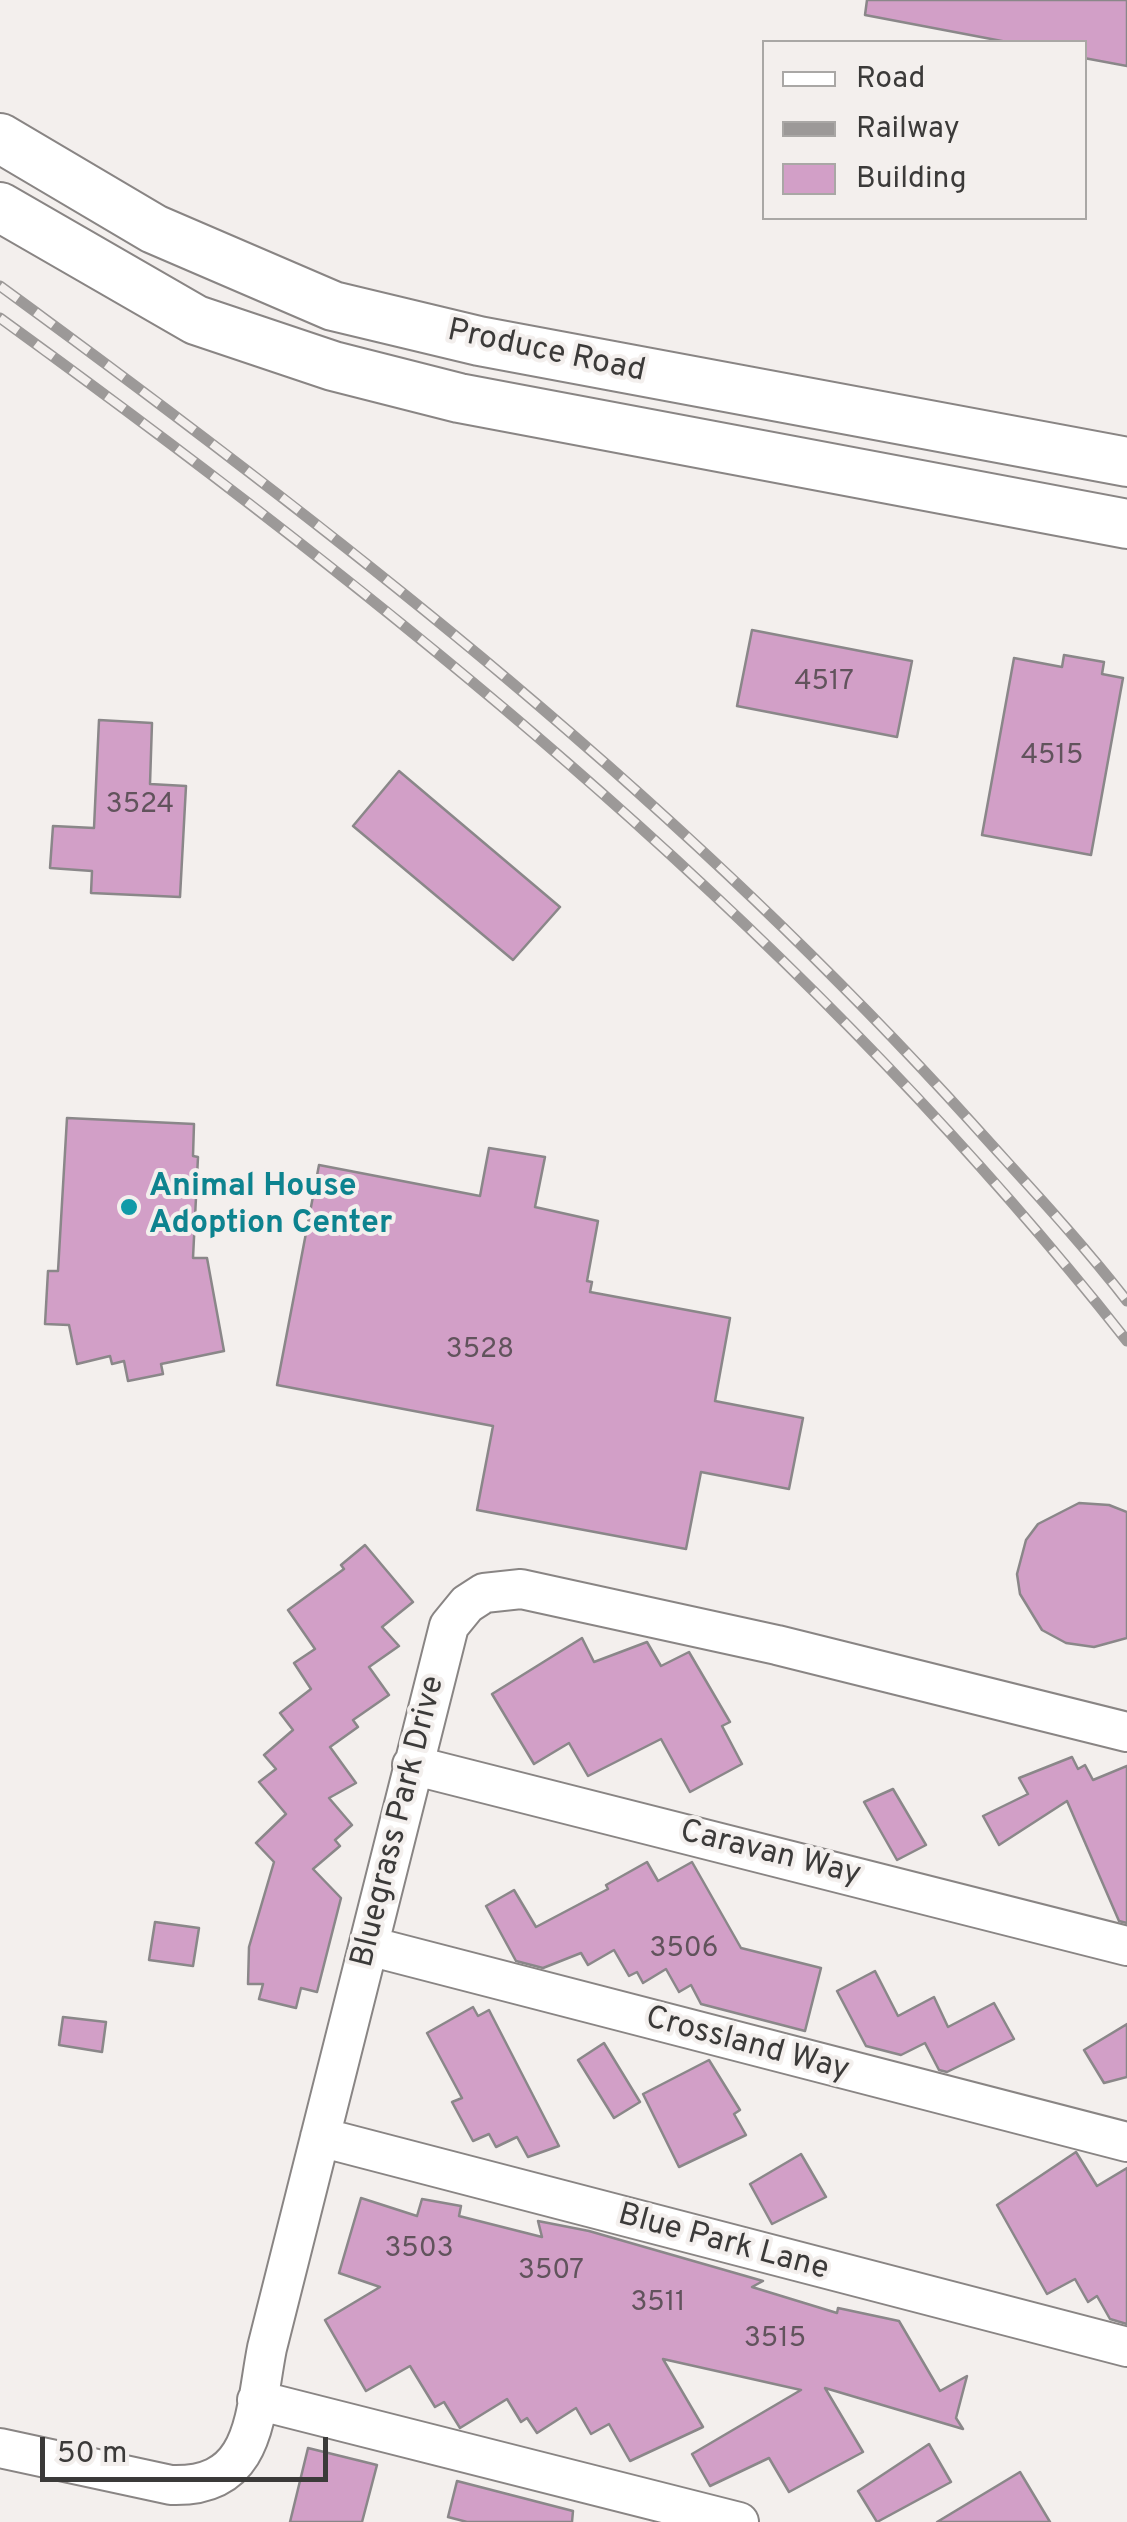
<!DOCTYPE html>
<html>
<head>
<meta charset="utf-8">
<style>
  body { margin:0 }
  #map { position:relative; width:1127px; height:2522px; overflow:hidden; background:#f3efed; font-family:Overpass,sans-serif }
  canvas { display:block }
  .legend { position:absolute; left:762px; top:40px; width:325px; height:180px; box-sizing:border-box; background:#f3efed; border:2px solid #a9a7a5; margin:0; padding:12px 18px; list-style:none; font-size:30px; color:#3b3a39 }
  .legend li { display:flex; align-items:center; gap:20px; height:50px }
  .legend b { width:50px; border:2px solid #a9a7a5 }
  .scale { position:absolute; left:40px; top:2437px; width:288px; height:45px; box-sizing:border-box; border:5px solid #3b3a39; border-top:0; padding-left:12px; font-size:30px; line-height:35px; white-space:nowrap; color:#3b3a39; -webkit-text-stroke:8px #f3efed; paint-order:stroke }
</style>
</head>
<body>
<div id="map">
<canvas width="1127" height="2522"></canvas>
<ul class="legend">
<li><b style="height:12px;background:#fff"></b>Road</li>
<li><b style="height:12px;background:#9c9998"></b>Railway</li>
<li><b style="height:28px;background:#d29fc7"></b>Building</li>
</ul>
<div class="scale">50 m</div>
</div>
<script>
const c = document.querySelector('canvas').getContext('2d');
c.lineJoin = 'round';
function fill(path, color) { c.fillStyle = color; c.fill(path, 'evenodd'); }
function trace(path, color, width, dash) { c.strokeStyle = color; c.lineWidth = width; c.lineCap = dash ? 'butt' : 'round'; c.setLineDash(dash || []); c.stroke(path); }
function label(font, color, halo, rows, align = 'center') {
  c.font = font + ' Overpass,sans-serif'; c.lineWidth = 8; c.setLineDash([]); c.textBaseline = 'middle'; c.strokeStyle = halo; c.fillStyle = color; for (const [text, x, y, turn = 0] of rows) {
    c.save(); c.translate(x, y); c.rotate((+turn || 0) * Math.PI / 180); c.textAlign = isNaN(turn) ? turn : align; if (halo) c.strokeText(text, 0, 0); c.fillText(text, 0, 0); c.restore();
  }
}
const building = new Path2D(`
  M867 0H1127V66L1084 58V42H1007L865 15Z
  M752 630 912 661 897 737 737 706Z
  M1064 655 1104 662 1102 674 1123 678 1091 855 982 835 1014 658 1062 667Z
  M99 720 152 723 150 784 186 786 180 897 91 893 92 871 50 868 53 826 94 828Z
  M399 771 560 907 513 960 353 826Z
  M67 1118 194 1124 193 1156 198 1157 193 1258H207L224 1351 161 1364 163 1374 128 1381 124 1361 112 1364 110 1356 77 1364 69 1325 45 1324 48 1271H58Z
  M489 1148 545 1157 535 1207 598 1221 587 1281 592 1282 590 1292 730 1318 715 1401 803 1418 789 1489 701 1472 686 1549 477 1510 493 1426 277 1385 319 1165 480 1196Z
  M1079 1503 1109 1505 1127 1512V1638L1094 1647 1066 1643 1042 1630 1020 1594 1017 1574 1026 1540 1038 1524Z
  M365 1545 413 1602 382 1627 399 1646 369 1667 389 1695 353 1720 358 1727 330 1747 356 1783 329 1798 352 1825 335 1840 340 1846 313 1869 341 1898 317 1992 301 1988 296 2008 259 1999 263 1984H248L249 1947 274 1862 256 1843 286 1814 259 1782 276 1769 264 1755 293 1730 280 1713 311 1689 294 1663 315 1649 288 1610 344 1569 341 1565Z
  M582 1638 594 1662 647 1642 661 1666 689 1652 730 1722 722 1726 742 1764 690 1792 661 1739 588 1776 569 1743 534 1764 492 1694Z
  M1072 1757 1078 1769 1085 1765 1093 1780 1127 1766V1923L1119 1921 1067 1801 999 1845 983 1816 1028 1794 1019 1778Z
  M893 1789 926 1845 897 1860 864 1802Z
  M647 1862 658 1881 692 1862 741 1948 821 1968 805 2031 701 2004 691 1985 679 1992 666 1969 643 1983 637 1972 629 1976 614 1950 588 1965 581 1953 543 1968 516 1961 486 1906 514 1890 536 1927 608 1889 606 1885Z
  M155 1922 199 1928 193 1966 149 1960Z
  M875 1971 898 2016 934 1997 948 2027 994 2003 1014 2039 947 2072 939 2070 925 2043 901 2055 866 2046 837 1991Z
  M473 2007 478 2016 489 2010 559 2146 528 2157 517 2137 496 2147 489 2134 473 2141 452 2102 462 2098 427 2033Z
  M63 2017 106 2022 102 2052 59 2045Z
  M1127 2024V2077L1104 2083 1084 2050Z
  M604 2043 640 2102 614 2118 578 2060Z
  M709 2060 740 2110 734 2114 746 2135 679 2167 643 2094Z
  M1076 2152 1097 2186 1127 2168V2324L1110 2319 1097 2296 1088 2302 1075 2279 1047 2294 997 2205Z
  M801 2154 826 2197 772 2224 750 2184Z
  M361 2198 417 2216 422 2199 461 2206 459 2216 542 2237 538 2221 589 2231 763 2281 752 2287 837 2313 838 2308 899 2321 940 2391 967 2376 956 2418 963 2429 825 2388 863 2452 789 2492 769 2458 710 2486 692 2454 801 2390 663 2359 703 2427 630 2461 609 2424 591 2434 576 2408 537 2433 527 2418 521 2422 507 2399 460 2428 444 2402 435 2407 410 2366 366 2391 325 2320 380 2287 339 2273Z
  M929 2444 951 2482 877 2522 858 2491Z
  M308 2448 377 2465 362 2522H290Z
  M1020 2472 1050 2522H937Z
  M457 2481 573 2511 572 2522H467L448 2517Z`);
const minor = new Path2D(`
  M412 1765 1127 1946
  M369 1946 1127 2142
  M320 2137 1127 2347
  M257 2400 739 2522
  M0 2448 171 2485C258 2488 254 2414 267 2348L449 1626 467 1604 484 1593 521 1589 777 1645 1127 1732`);
const tertiary = new Path2D(`
  M0 138 154 229 333 306 479 341 1127 462
  M0 207 196 320 333 366 459 398 1127 524`);
const rail = new Path2D(`
  M0 286C349 541 681 801 971 1122 1024 1181 1078 1238 1127 1301
  M0 318C413 617 810 939 1127 1341`);
const markers = [
  [129,1207,10,"#0f9aa8"]
];
const numberNames = [
  ["4517",824,683],
  ["4515",1052,757],
  ["3524",140,806],
  ["3528",480,1351],
  ["3506",684,1950],
  ["3503",419,2250],
  ["3507",551,2272],
  ["3511",658,2304],
  ["3515",775,2340]
];
const streetNames = [
  ["Produce Road",546,353,12],
  ["Bluegrass Park Drive",400,1822,-76],
  ["Caravan Way",770,1855,14],
  ["Crossland Way",747,2046,15],
  ["Blue Park Lane",723,2244,15]
];
const cultureNames = [
  ["Animal House",149,1189],
  ["Adoption Center",149,1226]
];
fill(building, '#d29fc7');
trace(building, '#8a8789', 2.5);
trace(minor, '#898584', 42);
trace(tertiary, '#898584', 52);
trace(minor, '#fff', 38);
trace(tertiary, '#fff', 48);
trace(rail, '#9c9998', 11);
trace(rail, '#f3efed', 8, [22]);
for (const [x, y, r, color] of markers) { const dot = new Path2D(); dot.arc(x, y, r, 0, 2 * Math.PI); c.fillStyle = color; c.fill(dot); trace(dot, '#f3efed', 4); }
label('28px', '#61535c', null, numberNames);
label('32px', '#3b3a39', '#f3efed', streetNames);
label('bold 32px', '#0d838f', '#f3efed', cultureNames, 'left');
</script>
</body>
</html>
